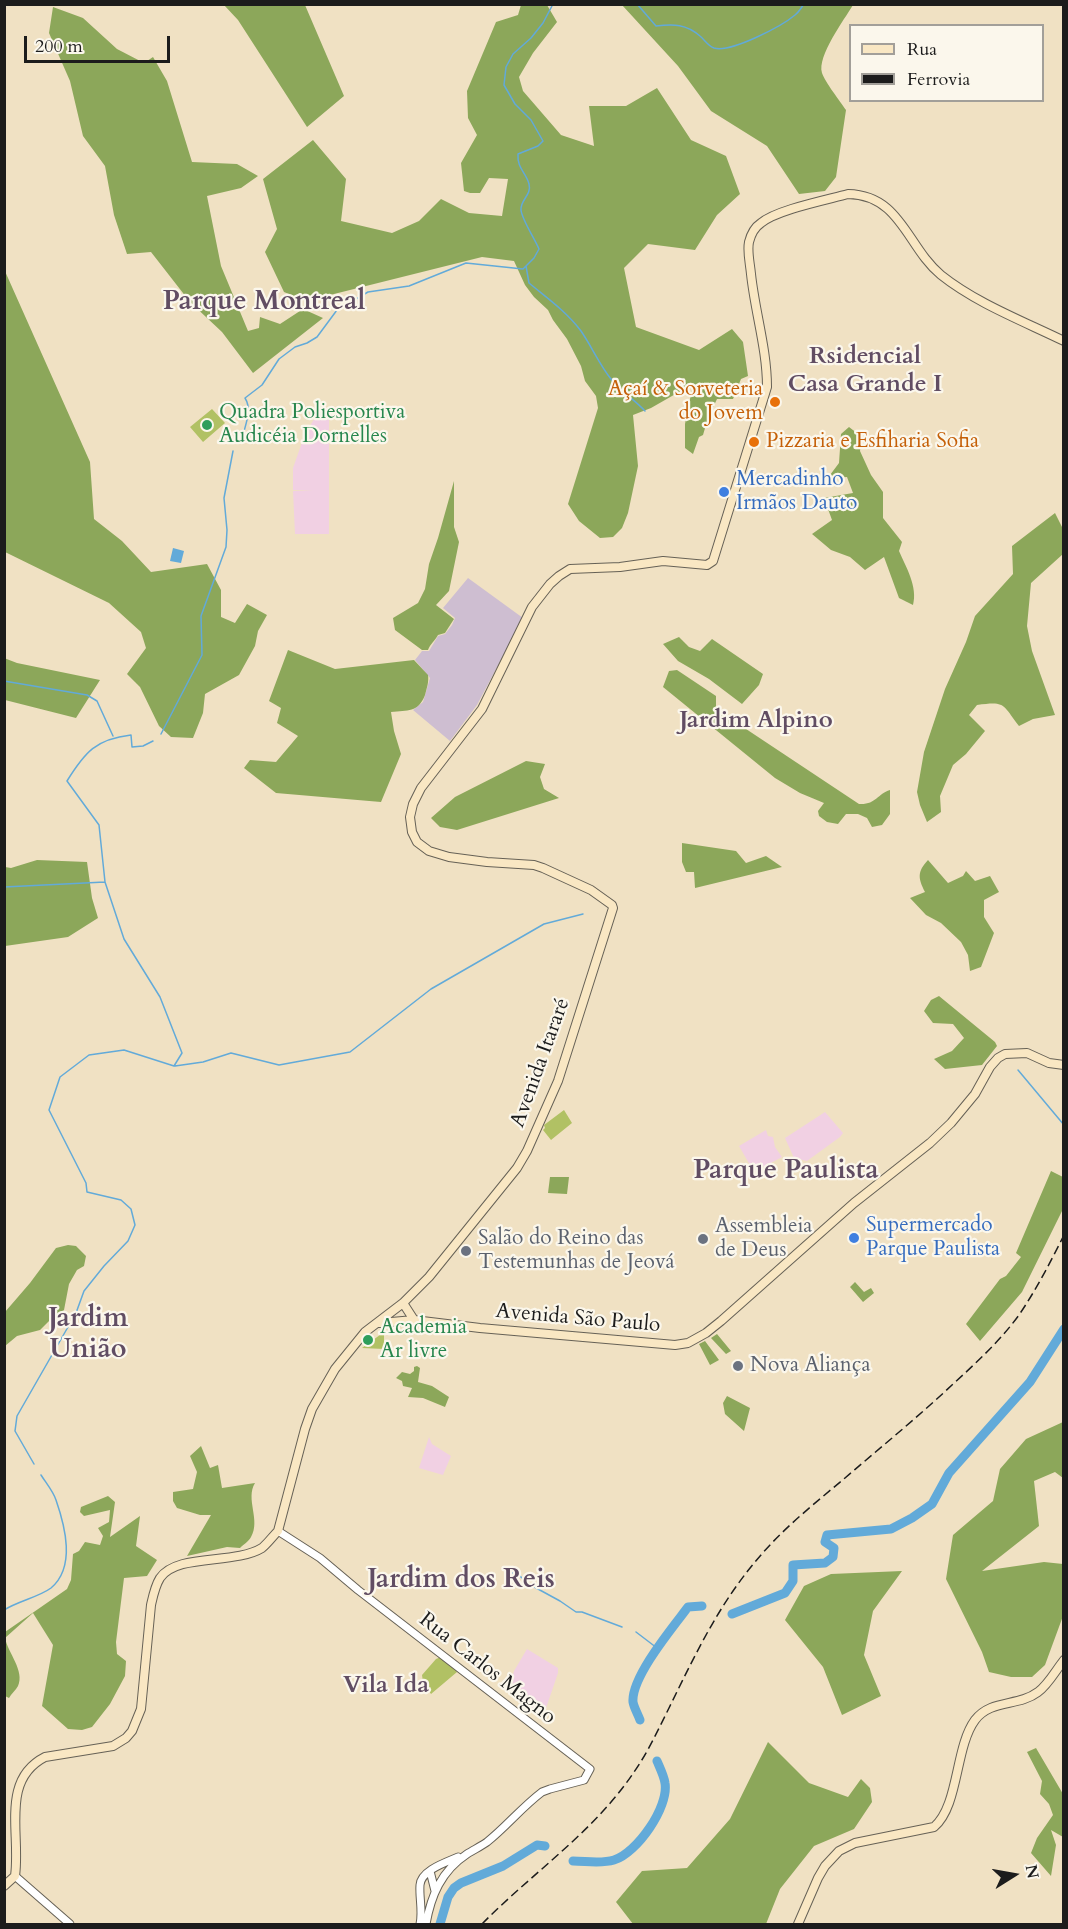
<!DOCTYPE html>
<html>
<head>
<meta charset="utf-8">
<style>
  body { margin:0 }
  #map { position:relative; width:1068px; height:1929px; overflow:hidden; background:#f0e1c3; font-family:Cardo,serif }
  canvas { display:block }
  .frame { position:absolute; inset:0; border:6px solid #1c1c1c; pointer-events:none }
  .legend { position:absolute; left:849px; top:24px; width:195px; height:78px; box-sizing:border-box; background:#fbf7ec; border:2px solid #a29f99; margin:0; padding:8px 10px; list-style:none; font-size:18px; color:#1c1c1c }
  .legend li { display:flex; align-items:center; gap:12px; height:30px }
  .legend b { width:30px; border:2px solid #a29f99 }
  .north { position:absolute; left:984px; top:1845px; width:60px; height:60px; -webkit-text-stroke:4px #fbf7ec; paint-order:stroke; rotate:79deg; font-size:16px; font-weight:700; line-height:24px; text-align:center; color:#1c1c1c }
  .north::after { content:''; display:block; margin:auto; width:21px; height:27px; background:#1c1c1c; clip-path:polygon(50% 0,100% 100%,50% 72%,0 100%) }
  .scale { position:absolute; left:24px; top:36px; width:146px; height:27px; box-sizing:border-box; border:3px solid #1c1c1c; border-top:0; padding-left:8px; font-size:18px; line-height:21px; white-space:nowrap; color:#1c1c1c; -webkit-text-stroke:4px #fbf7ec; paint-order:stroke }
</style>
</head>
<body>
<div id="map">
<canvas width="1068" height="1929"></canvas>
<div class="frame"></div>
<ul class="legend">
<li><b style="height:8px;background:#f9e7c3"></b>Rua</li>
<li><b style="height:8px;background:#1c1c1c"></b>Ferrovia</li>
</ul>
<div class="north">N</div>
<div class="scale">200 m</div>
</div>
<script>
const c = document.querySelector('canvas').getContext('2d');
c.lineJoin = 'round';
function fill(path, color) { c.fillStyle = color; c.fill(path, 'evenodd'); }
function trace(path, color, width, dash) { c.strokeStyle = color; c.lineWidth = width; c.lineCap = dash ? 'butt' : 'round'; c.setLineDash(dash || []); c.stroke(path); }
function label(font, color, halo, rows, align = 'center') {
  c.font = font + ' Cardo,serif'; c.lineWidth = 4.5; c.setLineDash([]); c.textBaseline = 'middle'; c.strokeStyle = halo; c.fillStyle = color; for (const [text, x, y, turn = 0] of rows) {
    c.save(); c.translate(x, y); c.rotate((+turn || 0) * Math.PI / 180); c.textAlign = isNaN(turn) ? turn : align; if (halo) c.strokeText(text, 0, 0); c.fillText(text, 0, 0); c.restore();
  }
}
const built = new Path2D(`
  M327 410 329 416V534H295L293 491H313L293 490V468L305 434 316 416 322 411Z
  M825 1112 843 1133 840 1137 807 1161 794 1158 785 1138Z
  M766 1130 768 1136 773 1137 775 1147 782 1157 754 1172 739 1146Z
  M429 1437 432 1444 451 1456 443 1475 419 1468Z
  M527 1649 558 1668V1673L545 1711 538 1716 508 1693 514 1671Z`);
const industrial = new Path2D(`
  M468 578 523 618 477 705 450 741 413 710 423 702 430 678 415 660 422 651H429L438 636 445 634 452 625 455 618 443 608Z`);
const green = new Path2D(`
  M212 409 225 423 203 442 190 427Z
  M564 1110 572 1123 551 1140 543 1130 545 1128 544 1125Z
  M384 1332V1349L362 1348Z
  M441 1657 450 1664 457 1672 431 1694 423 1682 422 1675 436 1659Z`);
const forest = new Path2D(`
  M224 5H305L344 96 307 127 238 20Z
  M521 5H547L557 22 533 53 519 77 523 91 561 135 594 146 589 106H626L657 88 691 140 726 156 740 194 717 215 695 250 648 244 624 268 636 327 699 350 732 329 743 342 748 376 741 379 733 399H717L708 418 703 435 699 437 693 454 685 448V424L693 384 651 408 633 415 638 466 628 513 622 528 613 537 600 538 579 521 568 504 598 408 596 396 585 381 581 366 567 339 553 320 548 310 534 297 525 285 514 261 482 257 306 301 284 292 265 252 277 229 263 179 313 140 346 179 341 221 392 233 419 221 441 199 469 213 502 216 508 179 489 178 480 193H470L464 191 461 163 477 135 468 118 467 91 496 22 518 15Z
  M622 5H853C844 20 817 56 822 73 825 82 840 101 846 110L836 177 825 191 799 194 767 146 711 111 678 66Z
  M53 7 83 18 117 49 144 63 153 57 167 81 192 162 237 164 258 176 241 188 207 196 221 266 248 331 259 328 260 317 280 324 303 309 323 318 253 373 222 332 190 302 151 252 127 254 114 215 105 166 83 136 70 81 49 33Z
  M4 269 90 462 94 519 122 541 151 572 207 564 221 590V617L235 623 247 604 267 615 258 631 255 646 239 675 205 694 203 713 193 738 171 737 159 726 140 687 127 674 146 648 141 632 109 603 5 552Z
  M849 427 862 437 860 451 871 475 883 492V518L902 542 899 551C906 567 918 587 913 605L899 598 884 557 865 570 850 557 831 550 812 534 832 520 824 498 853 493 847 477 835 478 830 475 839 463 841 434Z
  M454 481V527L459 542 449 591 436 605 454 619 445 633 438 635C435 641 430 644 428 650H422L395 630 393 618 418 603 425 589 429 564 438 538Z
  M1055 513 1063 529V554L1031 583 1027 626 1032 651 1055 715 1033 719 1019 726C1002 704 1006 701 977 705L969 715 985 731 966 754 953 765 940 796 941 812 927 822 920 805 917 792 924 752 945 689 966 642 975 616 1013 574 1012 546Z
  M679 637 689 647 700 651 712 639 763 674 759 685 742 704 709 679 678 661 663 644Z
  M288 650 335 669 414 660 428 675C429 682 427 687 425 695 418 713 408 710 391 712L394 731 401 754 381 802 276 793 244 768 250 760 276 762 298 736 277 723 281 708 269 701Z
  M4 658 17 663 100 680 76 718 5 700Z
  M677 670 716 696V707L734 721 859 804C876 805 877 794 890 790V814L882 825 872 827 867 818 858 814H846L838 824 827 822 819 816 818 811 824 803 800 793 775 778 663 687 669 671Z
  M526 761 545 764 540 777 544 789 559 798 457 830 440 827 431 818 455 797Z
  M682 843 736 851 746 863 766 856 782 867 695 888 694 872H686L682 862Z
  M37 860 87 862 92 898 98 918 68 937 5 946V867L11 868Z
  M928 860 948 883 963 876 966 871 975 881 990 876 999 892 984 900V917L994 933 981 967 970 971 968 955 961 942 941 923 926 915 910 898 925 892C918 878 917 872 928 860Z
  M939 996 995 1042 997 1046 982 1065 945 1069 934 1059 952 1051 964 1038 953 1024 933 1023 924 1011 931 1000Z
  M1051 1171 1063 1177V1209L1022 1292 980 1341 966 1324 1000 1279 1006 1276 1021 1257 1016 1253Z
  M550 1177H569L567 1194 548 1193Z
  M68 1245 76 1246 86 1256 84 1266 77 1270 69 1284 64 1310 59 1316 51 1319 40 1330 17 1336 5 1346V1312L30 1283 56 1248Z
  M855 1282 864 1292 871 1288 874 1293 863 1302 850 1287Z
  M717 1334 731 1351 726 1354 711 1338Z
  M705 1341 719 1360 710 1365 699 1344Z
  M417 1366 420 1368 418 1382 432 1386 449 1397 445 1407 423 1398 408 1397 412 1388 403 1386 402 1381 396 1378 402 1372 410 1374 414 1371V1367Z
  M727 1396 750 1408 744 1431 725 1414 723 1403Z
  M1063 1422V1478L1055 1472 1034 1481 1039 1526 982 1571 1044 1562 1063 1564V1616L1045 1665 1032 1677H1011L989 1672 982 1652 946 1579 953 1535 993 1501 1000 1469 1026 1439Z
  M201 1446 210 1468 218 1465 222 1488 255 1483C245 1499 261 1520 251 1537 249 1541 243 1545 240 1548L227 1547 187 1556 211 1515H200L177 1508 173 1501V1492L193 1489 197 1472 190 1456Z
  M108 1496 115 1502 110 1537 140 1516 136 1546 157 1560 147 1576 124 1578 116 1642 117 1654 126 1661 125 1676 110 1704 92 1727 82 1730 68 1729 42 1706 53 1645 33 1613 5 1638C8 1653 25 1671 18 1686 16 1690 11 1694 9 1698L5 1696V1632L67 1589 71 1580 73 1554 79 1551 85 1542 100 1545 103 1536 98 1528 109 1522 110 1510 84 1516 80 1512 81 1507Z
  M902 1571 873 1611 864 1655 881 1696 842 1715 823 1667 785 1620 804 1586 831 1574Z
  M768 1742 809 1783 848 1797 861 1779 870 1788 872 1802 854 1829 814 1846 780 1889 766 1924H633L616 1902 642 1871 687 1868 730 1819Z
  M1036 1748 1063 1794V1837L1051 1830 1056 1845 1051 1876 1031 1853 1037 1838 1053 1815 1049 1804 1040 1794 1042 1781 1027 1752Z`);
const water = new Path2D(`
  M173 548 184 551 181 563 170 561Z`);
const stream = new Path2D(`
  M637 4 656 26C674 24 686 24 700 36 705 40 708 46 714 48 731 53 782 26 795 15 799 12 801 8 804 4
  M526 266 529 283C547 298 567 312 581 331 592 347 599 364 611 379 621 392 634 399 645 411
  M243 435C246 423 252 409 245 398L262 385 279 359 295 347 307 343 317 337 337 310 368 292 409 286 466 263 523 269 534 258 539 249C535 239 522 220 521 210 520 200 532 195 529 184 526 172 517 169 518 154L538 146 543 141 531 120 515 104 504 85 506 67 513 54 531 38 543 23 553 4
  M4 681 87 695 97 701 113 736
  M161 734 202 655 201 616 226 547 227 530 224 498 233 451
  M4 887 105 882
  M175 1066 203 1062 231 1053 279 1065 350 1052 431 989 544 924 583 914
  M1018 1070 1064 1125
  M34 1464 15 1431 17 1416 76 1313 84 1291 104 1266 128 1241 135 1225 131 1209 121 1200 87 1192 86 1183 49 1110 60 1077 89 1055 124 1050 174 1066 182 1053 160 997 124 939 105 882 99 825 67 781C85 752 96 739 131 735L132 747 143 746 153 741
  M504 1567 508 1571 520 1576 527 1583 560 1601 576 1612H582L622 1627
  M4 1610C18 1601 39 1597 51 1588 76 1567 65 1526 56 1500 53 1491 46 1483 41 1475
  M636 1632 657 1648`);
const river = new Path2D(`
  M732 1614 785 1593 793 1581V1565L825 1563 833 1557 834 1548 825 1542 827 1535 891 1529 912 1518 932 1504 949 1473 1030 1382 1064 1329
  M640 1720C638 1714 634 1708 633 1702 631 1677 673 1627 688 1607L702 1606
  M573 1861C586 1861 601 1864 614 1860 637 1853 669 1807 665 1783 664 1776 660 1768 657 1761
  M440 1924 448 1897 454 1888 461 1883 503 1866 537 1845 545 1846`);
const tertiary = new Path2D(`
  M278 1531 320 1558 358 1590 590 1769 584 1780 550 1789 542 1792C522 1807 506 1827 487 1842 480 1847 473 1850 467 1854 441 1871 431 1896 426 1924
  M430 1871 435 1891
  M15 1876 70 1924
  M420 1924C423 1911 419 1898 420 1885 421 1870 447 1862 458 1857`);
const secondary = new Path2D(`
  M403 1303 414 1320
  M380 1323 414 1320 480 1328 675 1345 688 1343 706 1333 721 1321 854 1203 930 1143 951 1123 975 1094 990 1067 998 1058 1005 1054 1027 1053 1049 1063 1064 1065
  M4 1886 15 1876C21 1834 0 1780 45 1757L113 1746 126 1738 132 1731 141 1709 151 1605C153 1596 155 1586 160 1578 177 1553 234 1565 262 1548 268 1543 273 1536 278 1531L305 1429 312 1409 335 1369 365 1332 403 1303 429 1277 517 1168 527 1151 558 1081 613 908 612 905 591 890 543 868 534 865 487 862 449 857 429 851 417 842 412 832 410 817 413 804 421 788 482 709 532 607 550 584 559 576 570 569 620 567 663 561 707 565 713 561 767 387C767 349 755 312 751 274 750 263 747 252 749 242 751 234 755 227 761 223 776 210 826 200 848 194 901 195 907 247 941 275 976 303 1023 321 1064 341
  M798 1924 818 1878 825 1866 839 1851 855 1843 934 1827C959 1806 955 1747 975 1720 991 1699 1018 1707 1038 1692 1048 1685 1056 1670 1064 1660`);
const rail = new Path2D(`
  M482 1924C532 1873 594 1832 634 1772 648 1752 658 1730 669 1708 694 1657 718 1606 755 1562 781 1530 814 1504 845 1478 881 1447 918 1417 952 1385 976 1363 1000 1341 1019 1315 1036 1290 1050 1263 1064 1235`);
const markers = [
  [775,402,6,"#e8710a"],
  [207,425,6,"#2e9e5b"],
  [754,442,6,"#e8710a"],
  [724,492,6,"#3f7fe0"],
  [854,1238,6,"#3f7fe0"],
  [703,1239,6,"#6b7280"],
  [466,1251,6,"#6b7280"],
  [368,1340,6,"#2e9e5b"],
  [738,1366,6,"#6b7280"]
];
const foodNames = [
  ["Açaí & Sorveteria",763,390],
  ["do Jovem",763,414],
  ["Pizzaria e Esfiharia Sofia",766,442,"left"]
];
const leisureNames = [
  ["Quadra Poliesportiva",219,413],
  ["Audicéia Dornelles",219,437],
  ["Academia",380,1328],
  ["Ar livre",380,1352]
];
const shopNames = [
  ["Mercadinho",736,480],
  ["Irmãos Dauto",736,504],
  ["Supermercado",866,1226],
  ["Parque Paulista",866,1250]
];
const streetNames = [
  ["Avenida Itararé",541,1063,-70],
  ["Avenida São Paulo",578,1319,5],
  ["Rua Carlos Magno",487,1669,38]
];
const worshipNames = [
  ["Assembleia",715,1227],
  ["de Deus",715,1251],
  ["Salão do Reino das",478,1239],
  ["Testemunhas de Jeová",478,1263],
  ["Nova Aliança",750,1366]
];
const quarterNames = [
  ["Rsidencial",865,357],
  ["Casa Grande I",865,385],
  ["Jardim Alpino",756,721],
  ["Vila Ida",386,1686]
];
const districtNames = [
  ["Parque Montreal",264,303],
  ["Parque Paulista",786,1172],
  ["Jardim",88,1320],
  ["União",88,1351],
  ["Jardim dos Reis",461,1581]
];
fill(built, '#f1d0e3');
fill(industrial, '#cebed1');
fill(green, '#b1c164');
fill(forest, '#8ca75a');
fill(water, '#62aad9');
trace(stream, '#62aad9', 1.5);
trace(river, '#62aad9', 9);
trace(tertiary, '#666156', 9);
trace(secondary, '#666156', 10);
trace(tertiary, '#fff', 7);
trace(secondary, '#f9e7c3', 8);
trace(rail, '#1c1c1c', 1.5, [9, 4.5]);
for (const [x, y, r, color] of markers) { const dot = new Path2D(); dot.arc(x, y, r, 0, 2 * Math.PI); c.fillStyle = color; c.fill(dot); trace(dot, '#fbf7ec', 2); }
label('21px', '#c56008', '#fbf7ec', foodNames, 'right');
label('21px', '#27864d', '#fbf7ec', leisureNames, 'left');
label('21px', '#366cbe', '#fbf7ec', shopNames, 'left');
label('21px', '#1c1c1c', '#fbf7ec', streetNames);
label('21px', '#5b616d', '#fbf7ec', worshipNames, 'left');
label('bold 24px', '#614d63', '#fbf7ec', quarterNames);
label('bold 27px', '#614d63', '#fbf7ec', districtNames);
</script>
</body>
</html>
